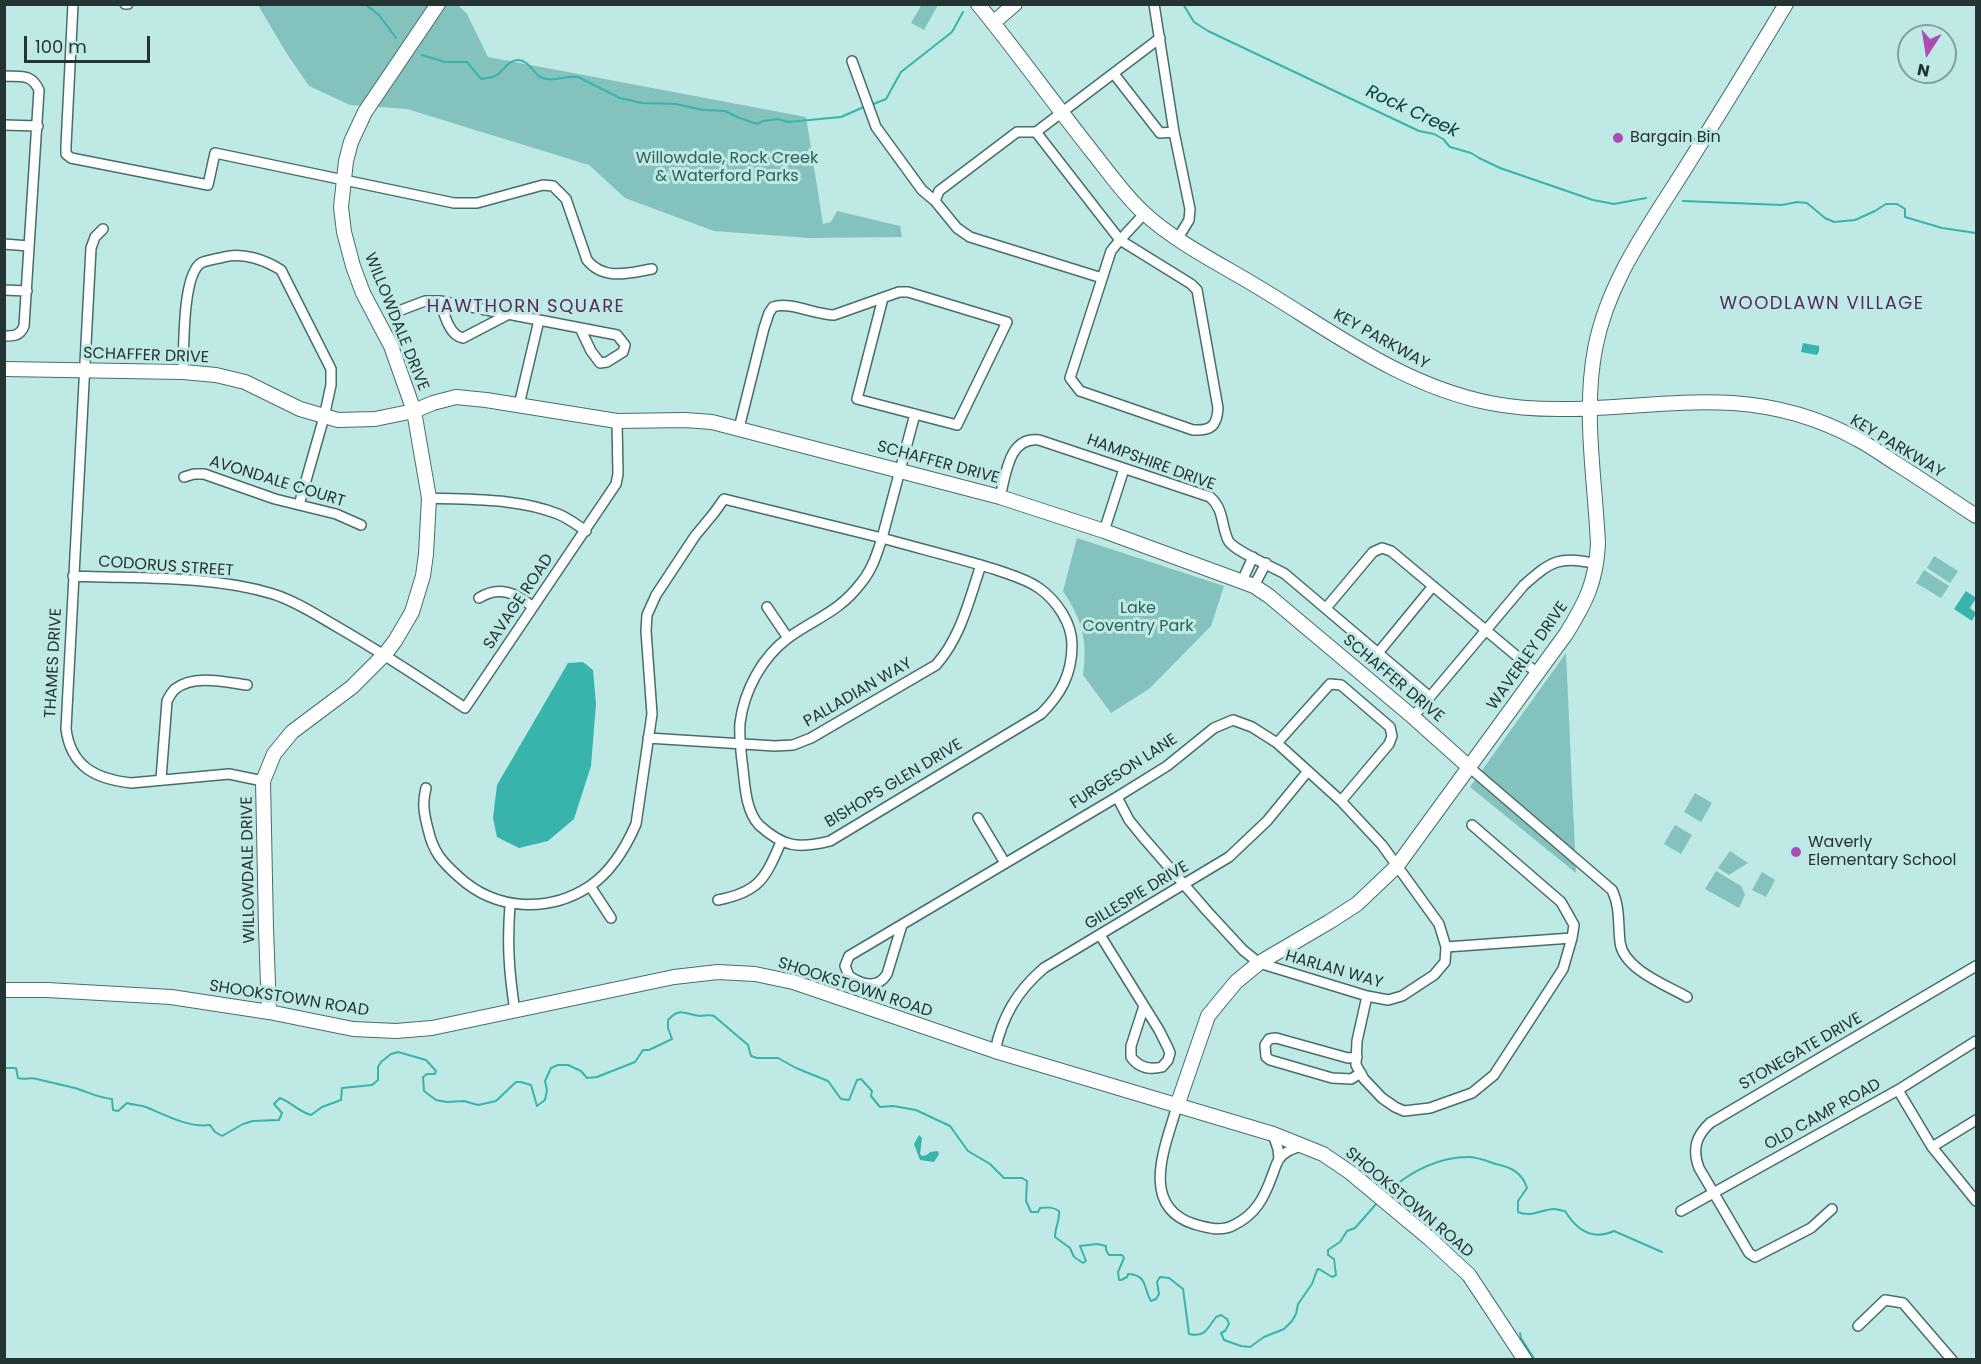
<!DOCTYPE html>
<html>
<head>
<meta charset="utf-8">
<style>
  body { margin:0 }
  #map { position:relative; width:1981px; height:1364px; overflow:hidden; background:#bee9e5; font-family:Poppins,sans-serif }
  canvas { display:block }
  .frame { position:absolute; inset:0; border:6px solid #243433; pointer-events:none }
  .north { position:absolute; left:1897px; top:24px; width:60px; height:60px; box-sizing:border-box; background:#bee9e5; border:2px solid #80a19e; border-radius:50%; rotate:192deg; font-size:16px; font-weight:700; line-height:24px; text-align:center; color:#243433 }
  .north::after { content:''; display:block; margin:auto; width:21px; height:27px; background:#ac4bb3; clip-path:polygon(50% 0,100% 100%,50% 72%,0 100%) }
  .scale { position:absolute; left:24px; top:36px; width:126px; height:27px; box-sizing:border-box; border:3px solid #243433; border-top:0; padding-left:8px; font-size:18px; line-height:21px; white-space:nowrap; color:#243433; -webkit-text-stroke:4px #bee9e5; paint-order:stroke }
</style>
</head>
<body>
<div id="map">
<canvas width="1981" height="1364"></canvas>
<div class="frame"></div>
<div class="north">N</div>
<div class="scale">100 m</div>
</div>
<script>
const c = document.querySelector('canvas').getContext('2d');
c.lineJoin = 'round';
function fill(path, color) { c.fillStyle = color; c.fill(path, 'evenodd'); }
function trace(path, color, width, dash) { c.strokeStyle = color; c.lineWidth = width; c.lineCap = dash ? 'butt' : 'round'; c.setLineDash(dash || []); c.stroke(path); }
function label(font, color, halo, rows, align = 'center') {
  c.font = font + ' Poppins,sans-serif'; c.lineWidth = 6; c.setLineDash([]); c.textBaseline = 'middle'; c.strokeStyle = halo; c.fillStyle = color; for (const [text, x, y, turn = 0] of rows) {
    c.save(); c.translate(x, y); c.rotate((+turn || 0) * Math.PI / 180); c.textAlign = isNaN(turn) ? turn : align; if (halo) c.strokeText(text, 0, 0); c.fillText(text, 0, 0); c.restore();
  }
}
const green = new Path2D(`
  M922 4 938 5 924 30 911 23Z
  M258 5H458L467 14 488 57 806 117 823 224 831 222 837 211 900 226 902 237 809 238 714 231 625 198 589 165 407 109 350 105 309 86 287 54Z
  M1077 538 1224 586 1211 626 1149 689 1111 713 1083 675C1088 640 1082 620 1063 591Z
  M1934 556 1958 571 1950 583 1927 568Z
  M1924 570 1949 586 1941 598 1916 583Z
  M1566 653 1576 873 1470 787Z
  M1695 793 1712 803 1701 822 1684 812Z
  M1675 825 1692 835 1681 854 1664 844Z
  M1730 851 1748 863 1729 875 1718 868Z
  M1716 871 1741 886 1745 895 1739 908 1705 889Z
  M1762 872 1775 880 1766 897 1752 890Z`);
const water = new Path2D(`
  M1803 343 1819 346V351L1817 355 1801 352Z
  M1966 591 1976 598 1970 608 1976 613 1972 621 1954 609Z
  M583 662 593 670 596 704 591 766 574 819 548 841 519 848 497 837 493 818 497 785 568 663Z
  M919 1135 922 1138 920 1154 922 1156 927 1155 930 1152 938 1151 939 1154 934 1162 920 1160 914 1144Z`);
const stream = new Path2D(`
  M365 4 379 15 396 38
  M1183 4 1194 22 1208 31 1419 131 1434 134 1443 139 1450 147 1471 153 1479 158 1500 168 1593 200 1614 204 1646 198
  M422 55 445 62H467L481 79C485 78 491 78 495 76 504 72 507 60 518 60 528 60 533 72 540 77 552 83 566 75 578 77L620 98 642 103 676 104 703 110 725 111 737 117 757 124 763 121 778 119 788 122 841 117 866 106
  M871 105 886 99 901 72 952 32 963 12
  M1683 201 1782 205 1797 202 1807 203 1825 218 1834 222 1855 220 1875 211 1886 204H1897L1905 209V217L1942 228 1976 233
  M4 1068H16L18 1078C25 1080 31 1077 37 1079 49 1082 62 1085 75 1088 88 1092 96 1097 112 1099L113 1110 118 1111 127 1103C133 1105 140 1105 146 1107 165 1115 189 1128 210 1125L215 1132 222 1136 243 1124 253 1121 279 1120 282 1113 274 1104 280 1098C291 1102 299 1112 311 1115L322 1107 341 1100 342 1088 372 1085 378 1080V1067L381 1062 391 1054 398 1052 426 1060 436 1071 435 1074H427L423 1077 424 1091 436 1100 447 1102 464 1101 478 1105 496 1101 516 1082H521L531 1085 537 1106 545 1100 547 1090 545 1081 551 1068 558 1065H568L581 1071 587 1078 597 1077 635 1062 643 1050H649L672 1039 668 1028V1020C680 1006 686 1015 700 1016 705 1016 709 1014 714 1016L748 1045 751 1056 757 1058H778L796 1068 828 1081 841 1099 849 1100 857 1080 861 1079 872 1091 871 1096 880 1107 893 1106 916 1110 950 1126 968 1151 990 1164 1004 1178H1022L1027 1181 1026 1201 1031 1212H1038L1040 1208C1048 1207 1053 1207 1059 1211 1060 1220 1055 1228 1055 1237L1070 1248 1074 1257 1083 1263 1086 1261 1080 1246 1097 1244 1106 1246V1250L1109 1255H1122L1124 1258 1118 1272 1119 1280H1121L1127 1277 1128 1274C1148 1275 1143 1288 1151 1301L1156 1299 1159 1294 1157 1282 1160 1277 1169 1278 1183 1289 1189 1334C1206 1338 1208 1327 1216 1317L1221 1315 1227 1319 1229 1324 1225 1331 1221 1333 1224 1340 1241 1346 1250 1347 1264 1337 1284 1329 1292 1321 1296 1314 1298 1304 1312 1284 1317 1270 1319 1269 1332 1277 1336 1275 1334 1259 1328 1255V1250L1340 1242 1347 1231 1355 1228 1377 1203
  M1385 1194C1408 1173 1437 1157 1469 1157 1477 1157 1487 1161 1496 1164 1510 1167 1522 1172 1527 1188L1518 1201V1212C1531 1218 1542 1209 1554 1209 1556 1209 1563 1211 1565 1211 1576 1229 1592 1241 1614 1231L1662 1252
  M1520 1333 1521 1338 1535 1360`);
const street = new Path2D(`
  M73 4 66 146V154L71 158 208 185 215 153 454 203H477L543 185 553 186 566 199 587 260C604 281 629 273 652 269
  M125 4H128
  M1154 4 1174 132 1190 209 1189 220 1178 238
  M852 61 876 127 922 190 935 201
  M1114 74 1160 133 1174 132
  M4 76C21 77 31 73 39 90L24 326C20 336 14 336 4 336
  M4 125 38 126
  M1036 132 1120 240 1111 251 1070 378 1080 391 1193 430C1211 431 1217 426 1218 408L1197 290 1191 284 1120 240 1144 214
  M103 229 95 237 91 248 66 729C71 767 96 779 131 783L229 774 263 781
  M4 244 29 246
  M1102 278 970 237 957 228 935 201 939 191 1017 132H1036L1160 38
  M4 290 27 291
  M440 301C444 313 449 336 463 338L509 314
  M396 312 425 301H440L617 335 625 345 623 352 607 362 600 363 591 351 580 328
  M183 372C184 350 182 275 201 263 207 260 217 259 224 257 243 252 265 260 281 270L331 369V385L324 417 299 505
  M519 405 539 320
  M739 428 764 328 769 313 773 307C789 301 816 315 834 315L899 292H908L1007 322 957 425 857 399 883 298
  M184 477 194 474H204L275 499 336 514 361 525
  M1000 497C1006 474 1009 436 1039 440L1210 497C1224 509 1221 525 1228 540 1232 550 1273 567 1285 574L1430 697
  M429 498C471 500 518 498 558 514 568 518 577 525 586 531
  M1104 531 1124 469
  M73 576C140 579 209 575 273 594 295 601 315 614 334 625 379 651 422 679 465 708L616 484 618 474 617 421
  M1242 581 1253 557
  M1254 586 1266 563
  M479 598C499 585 516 593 533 607
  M767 607 788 638
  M1326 608 1373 552 1382 548 1391 551 1537 673
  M1378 653 1433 586
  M1413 717 1524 585C1551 561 1560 555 1597 564
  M648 738 775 746 793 745 811 738 936 665C961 637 969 600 981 565
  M1277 743 1330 684 1341 685 1390 727 1392 736 1389 744 1341 801
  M1469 767 1612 890C1620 906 1618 924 1620 942 1623 969 1666 985 1687 997
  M161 779 167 701C169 697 172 692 175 689 194 674 225 682 247 685
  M426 788C422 803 424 814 428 829 433 852 442 862 459 877 496 911 549 913 590 886 612 871 626 847 636 824L652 714 646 631 647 615 656 595 695 536 714 513 724 499 882 538C877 554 872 570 861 583 839 612 816 618 788 638 762 657 744 691 740 723 739 738 741 754 743 769 745 787 746 811 759 825 783 847 798 849 830 841L1041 714C1061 694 1072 674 1072 645 1072 623 1057 601 1039 588 1026 579 1011 575 997 570 959 558 921 549 882 538L915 414
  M978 818 1005 863
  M590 886 611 918
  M718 900C759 892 765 879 781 842
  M510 905C507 944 509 973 515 1011
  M902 925 887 974C878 989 862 985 849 976L845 966 849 956 1117 797 1167 766 1214 728 1233 720 1252 727 1277 743 1341 801 1382 845 1439 924 1446 947 1445 962 1434 975 1402 996 1388 1000 1367 996 1259 963 1243 950 1207 911 1142 836 1129 820 1117 797
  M1100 935 1159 1030 1168 1048 1170 1053 1168 1060 1162 1067C1150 1070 1139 1068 1131 1057V1046L1144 1006
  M1446 947 1572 938
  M1367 996 1357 1041 1356 1065 1364 1079 1382 1098 1395 1107 1404 1111 1430 1108 1472 1093 1494 1075 1563 969 1572 938 1574 925 1561 902 1472 825
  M995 1051C1002 1017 1017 991 1044 968L1229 857 1267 821 1308 771
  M1357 1057 1348 1058 1276 1038 1269 1039 1265 1045 1266 1057 1270 1060 1332 1078 1351 1079 1361 1073
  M1898 1090 1932 1147 1976 1201
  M1177 1106C1166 1145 1138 1206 1194 1224 1208 1228 1221 1232 1234 1225 1256 1214 1264 1198 1272 1176 1274 1171 1276 1164 1279 1159 1284 1152 1294 1148 1302 1146
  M1273 1134 1278 1149 1279 1159
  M1932 1147 1976 1120
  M1832 1209 1811 1228 1755 1257 1749 1253 1699 1168C1692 1149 1696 1136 1710 1123L1976 966
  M1681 1211 1898 1090 1976 1041
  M1858 1326 1885 1300 1903 1303 1952 1360`);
const secondary = new Path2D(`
  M978 4C1018 53 1055 105 1094 154 1110 174 1125 196 1144 213 1175 242 1222 265 1258 287 1333 332 1403 386 1490 403 1570 419 1652 398 1733 403 1776 406 1819 418 1857 439 1871 446 1884 456 1897 464 1924 481 1950 499 1976 516
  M993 23 1015 4
  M4 369 183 372 216 375 245 382 300 409 338 420 375 419 414 411 433 403 456 397 486 400 617 421 685 420 712 422 1000 497 1104 531 1254 586 1269 596 1413 717 1469 767
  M4 990H47L171 997 269 1012 353 1029 396 1031 432 1028 674 977 718 972 755 974 793 982 995 1051 1273 1134 1323 1154 1351 1173 1429 1238 1469 1275 1525 1360
  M269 1012 266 928 263 781 274 754 292 732 352 687 385 654 395 641 412 612 423 576 426 554 429 498 414 411 391 346 363 293 353 266 344 232 341 207 346 161 351 142 365 112 438 4
  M1177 1106 1208 1016 1221 1000 1236 982 1259 963 1329 922 1357 904 1397 866 1566 634C1586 602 1596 582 1598 544 1595 479 1583 413 1595 349 1608 280 1650 225 1686 167 1720 113 1753 59 1786 4`);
const markers = [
  [1618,138,6,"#ac4bb3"],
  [1796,852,6,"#ac4bb3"]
];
const poiNames = [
  ["Bargain Bin",1630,138],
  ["Waverly",1808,843],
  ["Elementary School",1808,861]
];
const parkNames = [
  ["Willowdale, Rock Creek",727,159],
  ["& Waterford Parks",727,177],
  ["Lake",1138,609],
  ["Coventry Park",1138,627]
];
const streetNames = [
  ["WILLOWDALE DRIVE",396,322,68],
  ["KEY PARKWAY",1381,340,29],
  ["SCHAFFER DRIVE",146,356,2],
  ["KEY PARKWAY",1897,447,31],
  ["SCHAFFER DRIVE",938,463,15],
  ["HAMPSHIRE DRIVE",1151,463,20],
  ["AVONDALE COURT",277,482,17],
  ["CODORUS STREET",166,567,4],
  ["SAVAGE ROAD",519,602,-56],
  ["WAVERLEY DRIVE",1528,656,-55],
  ["THAMES DRIVE",54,663,-87],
  ["SCHAFFER DRIVE",1393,679,40],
  ["PALLADIAN WAY",858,693,-30],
  ["FURGESON LANE",1124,772,-33],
  ["BISHOPS GLEN DRIVE",894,784,-31],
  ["WILLOWDALE DRIVE",249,870,-91],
  ["GILLESPIE DRIVE",1137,896,-31],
  ["HARLAN WAY",1334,970,16],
  ["SHOOKSTOWN ROAD",855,988,18],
  ["SHOOKSTOWN ROAD",289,999,9],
  ["STONEGATE DRIVE",1801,1052,-30],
  ["OLD CAMP ROAD",1823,1115,-29],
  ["SHOOKSTOWN ROAD",1409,1203,40]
];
const waterNames = [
  ["Rock Creek",1412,112,25]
];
const neighbourhoodNames = [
  ["WOODLAWN VILLAGE",1822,304],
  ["HAWTHORN SQUARE",526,307]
];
fill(green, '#83c2bd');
fill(water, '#39b4ac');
trace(stream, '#39b4ac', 2);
trace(street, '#476e6a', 12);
trace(secondary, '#476e6a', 16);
trace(street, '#fff', 9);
trace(secondary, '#fff', 14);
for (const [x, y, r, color] of markers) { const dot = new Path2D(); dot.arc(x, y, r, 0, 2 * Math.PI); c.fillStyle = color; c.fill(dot); trace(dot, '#bee9e5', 2); }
label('16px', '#243433', '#bee9e5', poiNames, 'left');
label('16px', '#2f615d', '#bee9e5', parkNames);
label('16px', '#243433', '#bee9e5', streetNames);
label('italic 18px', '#0c4340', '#bee9e5', waterNames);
c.letterSpacing = '1.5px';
label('18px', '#58295b', '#bee9e5', neighbourhoodNames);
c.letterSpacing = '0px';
</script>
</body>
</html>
